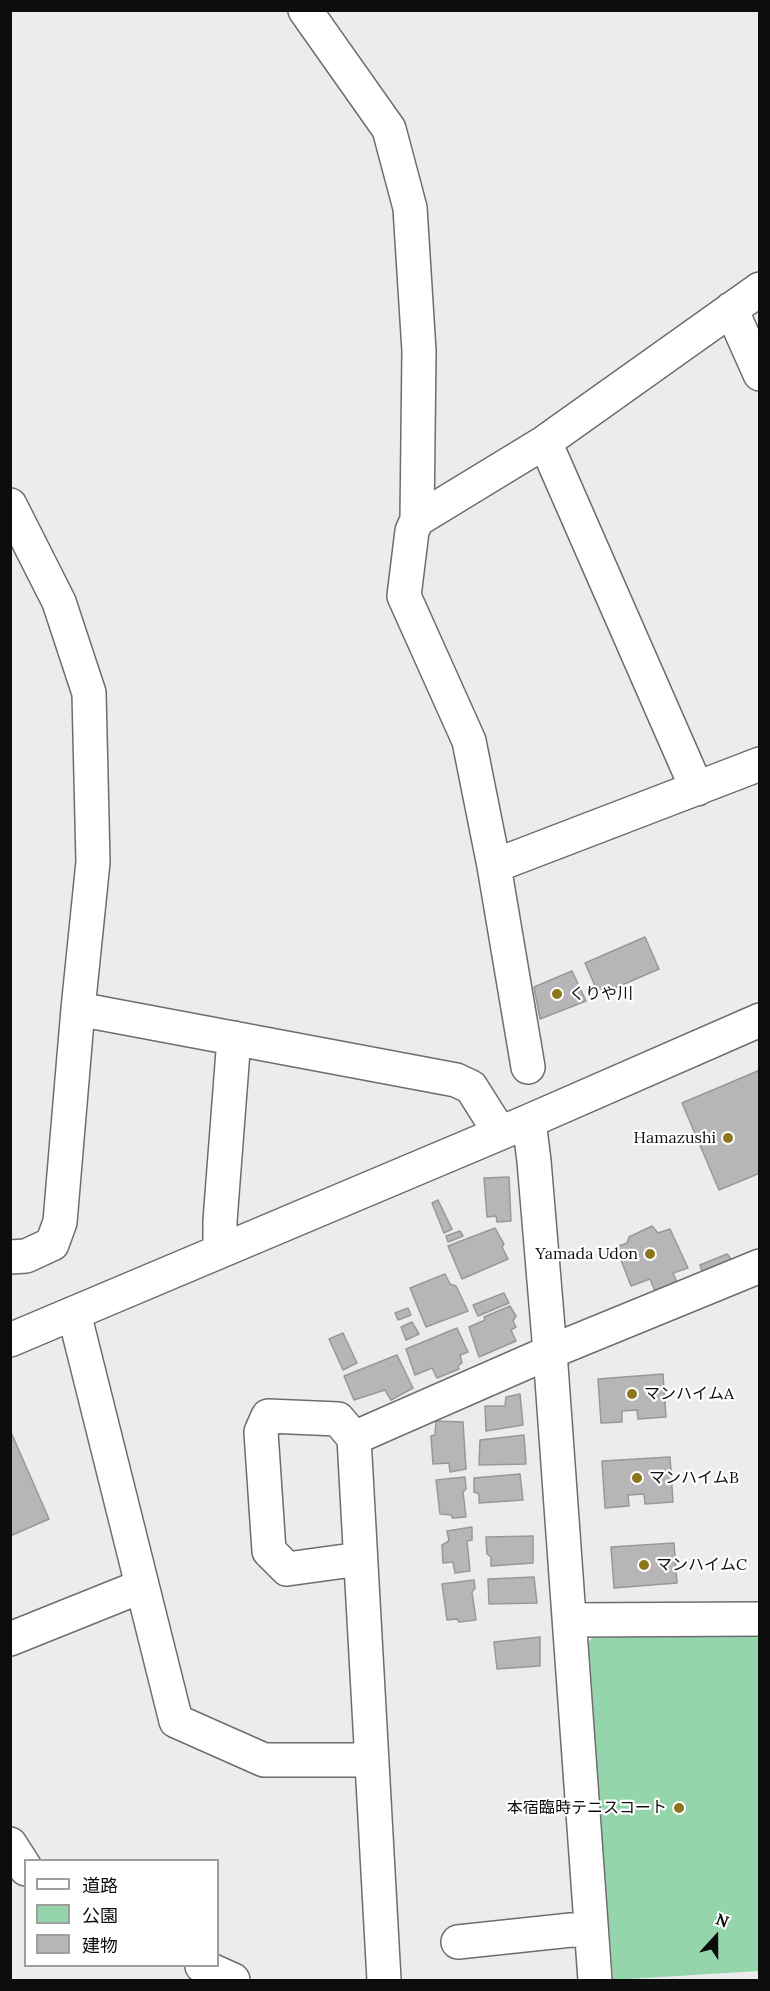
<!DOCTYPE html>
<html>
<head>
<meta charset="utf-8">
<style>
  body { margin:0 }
  #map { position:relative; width:770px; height:1991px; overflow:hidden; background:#eeebee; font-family:Lora,"Noto Sans JP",serif }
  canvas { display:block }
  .frame { position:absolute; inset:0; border:12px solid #0e0d0e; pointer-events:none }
  .legend { position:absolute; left:24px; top:1859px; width:195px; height:108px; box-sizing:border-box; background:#fff; border:2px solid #9f9e9f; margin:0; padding:8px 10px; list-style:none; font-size:18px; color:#0e0d0e }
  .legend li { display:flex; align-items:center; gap:12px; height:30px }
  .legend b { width:30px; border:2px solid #9f9e9f }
  .north { position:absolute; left:686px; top:1907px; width:60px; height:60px; -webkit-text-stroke:4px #fff; paint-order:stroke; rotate:21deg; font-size:16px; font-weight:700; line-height:24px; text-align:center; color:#0e0d0e }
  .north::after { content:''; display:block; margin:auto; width:21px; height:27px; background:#0e0d0e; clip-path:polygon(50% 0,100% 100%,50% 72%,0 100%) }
</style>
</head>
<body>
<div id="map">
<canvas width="770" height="1991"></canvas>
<div class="frame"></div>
<ul class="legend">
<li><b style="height:8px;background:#fff"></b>道路</li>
<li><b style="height:16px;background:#95d5ac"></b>公園</li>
<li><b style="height:16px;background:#b8b5b8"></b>建物</li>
</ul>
<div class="north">N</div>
</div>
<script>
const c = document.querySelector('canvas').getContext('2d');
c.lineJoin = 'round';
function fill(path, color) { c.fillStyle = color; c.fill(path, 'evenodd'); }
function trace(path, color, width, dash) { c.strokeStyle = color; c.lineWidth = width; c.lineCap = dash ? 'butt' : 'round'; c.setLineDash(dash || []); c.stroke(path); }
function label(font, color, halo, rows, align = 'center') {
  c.font = font + ' Lora,"Noto Sans JP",serif'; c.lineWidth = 4.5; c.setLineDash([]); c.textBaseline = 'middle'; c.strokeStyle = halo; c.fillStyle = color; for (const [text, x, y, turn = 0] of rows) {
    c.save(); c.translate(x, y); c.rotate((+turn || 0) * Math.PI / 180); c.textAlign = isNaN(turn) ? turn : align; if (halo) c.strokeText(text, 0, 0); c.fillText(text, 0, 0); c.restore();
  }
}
const green = new Path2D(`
  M598 1633 759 1637V1971L613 1980 585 1645Z`);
const building = new Path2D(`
  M645 937 659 969 599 995 585 963Z
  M572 971 586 1001 540 1019 534 987Z
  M760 1070V1173L719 1190 682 1103Z
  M509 1177 511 1221 497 1222 496 1216 487 1217 484 1178Z
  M438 1200 452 1229 444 1233 432 1203Z
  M652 1226 658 1233 670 1229 688 1268 673 1273 677 1282 655 1291 650 1279 631 1286 616 1247 627 1243 629 1237Z
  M495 1228 504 1244 502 1247 508 1259 462 1279 448 1246Z
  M460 1231 463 1236 448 1242 446 1236Z
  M727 1254 733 1261 703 1274 700 1265Z
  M445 1274 450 1284 456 1286 468 1311 426 1327 410 1288Z
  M504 1293 509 1303 478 1316 473 1305Z
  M510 1306 516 1316 513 1321 516 1327 511 1330 516 1341 479 1357 469 1327 485 1320 484 1317Z
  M408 1308 411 1315 398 1320 395 1313Z
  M412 1322 419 1334 406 1340 401 1327Z
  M457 1328 468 1352 460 1355 462 1363 458 1366 459 1369 437 1378 432 1368 415 1375 406 1349Z
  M343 1333 357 1363 343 1370 329 1339Z
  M397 1355 413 1388 391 1400 385 1390 354 1400 344 1376Z
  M663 1374 666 1417 638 1419 637 1410 622 1411V1422L601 1423 598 1379Z
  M520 1394 523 1425 486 1431 485 1406H505L506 1397Z
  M436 1421 463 1422 466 1469 450 1472 449 1463 433 1464 431 1436 435 1435Z
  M10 1430 49 1519 10 1536Z
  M524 1435 526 1464 479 1465 480 1440Z
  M670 1457 673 1502 645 1504 644 1494 628 1495 629 1506 605 1508 602 1461Z
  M520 1474 523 1500 479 1503V1494L474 1492V1478Z
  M465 1477 466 1489 463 1492 466 1517 452 1518V1515L440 1514 436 1480Z
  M472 1527V1540L467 1541 470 1571 455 1573 453 1562 443 1563 442 1545 449 1541 447 1531Z
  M533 1536V1563L491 1566V1557L487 1554 486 1537Z
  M674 1543 677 1583 614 1588 611 1547Z
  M534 1577 537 1603 489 1604 488 1579Z
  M474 1580 475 1588 472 1592 476 1620 459 1622 457 1619 447 1620 442 1584Z
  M540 1637V1666L497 1669 494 1642Z`);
const minor = new Path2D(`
  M305 10 389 129 410 208 419 351 417 520 412 531 404 596 469 741 494 866 528 1067
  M731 309 760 374
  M545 442 697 789
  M10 505 59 602 89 693 93 862 78 1009 60 1222 52 1244 26 1256 10 1257
  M417 520 545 442 760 289
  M494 866 760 764
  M78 1009 456 1080 471 1087 500 1133
  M529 1121 534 1161 550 1352 595 1980
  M220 1251V1221L234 1038
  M74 1313 176 1721 264 1760H371
  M10 1340 529 1121 760 1020
  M354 1438 338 1419 268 1416 261 1432 269 1551 287 1569 360 1559
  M570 1620 760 1619
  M10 1639 142 1586
  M10 1844 26 1869
  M458 1942 571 1930 591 1931
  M202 1966 233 1980
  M384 1980 354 1438 550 1352 760 1266`);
const markers = [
  [557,994,6,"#8c751a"],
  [728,1138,6,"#8c751a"],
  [650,1254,6,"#8c751a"],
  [632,1394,6,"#8c751a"],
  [637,1478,6,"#8c751a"],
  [644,1565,6,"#8c751a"],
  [679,1808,6,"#8c751a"]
];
const poiNames = [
  ["くりや川",569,994],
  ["Hamazushi",716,1138,"right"],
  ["Yamada Udon",638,1254,"right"],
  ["マンハイムA",644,1394],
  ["マンハイムB",649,1478],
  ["マンハイムC",656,1565],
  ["本宿臨時テニスコート",667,1808,"right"]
];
fill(green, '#95d5ac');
fill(building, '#b8b5b8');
trace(building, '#9a979a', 1.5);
trace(minor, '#6e6c6e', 36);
trace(minor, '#fff', 33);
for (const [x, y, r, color] of markers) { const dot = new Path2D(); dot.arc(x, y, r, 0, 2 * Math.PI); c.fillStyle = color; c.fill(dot); trace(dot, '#fff', 2); }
label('16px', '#0e0d0e', '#fff', poiNames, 'left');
</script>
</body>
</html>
